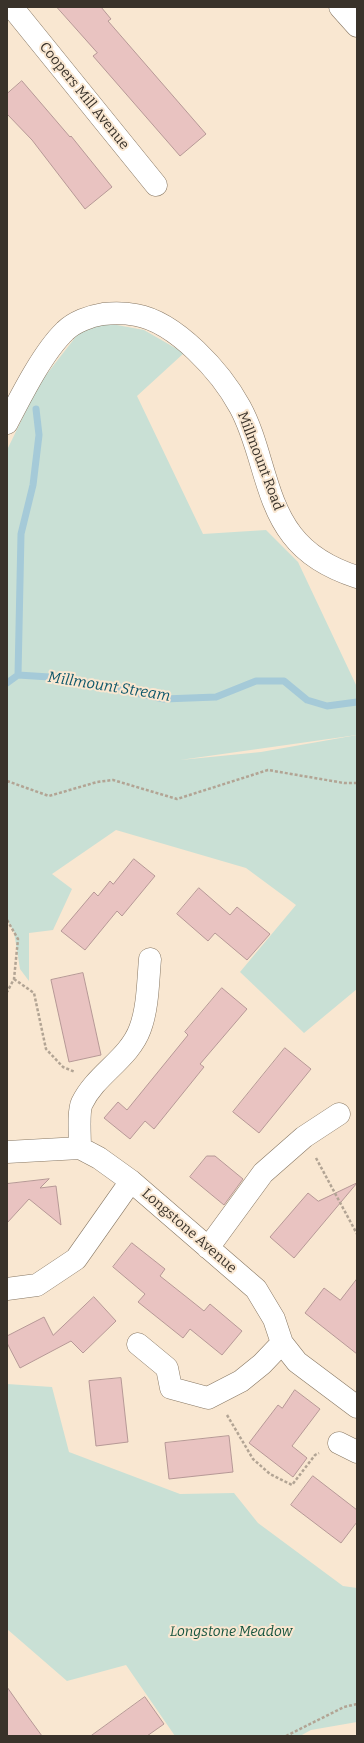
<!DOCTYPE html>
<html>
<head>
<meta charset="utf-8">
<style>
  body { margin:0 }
  #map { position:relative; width:364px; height:1743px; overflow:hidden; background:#f9e7d1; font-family:Bitter,serif }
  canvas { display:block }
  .frame { position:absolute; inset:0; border:8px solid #39322a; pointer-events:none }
</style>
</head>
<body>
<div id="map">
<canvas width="364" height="1743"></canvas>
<div class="frame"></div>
</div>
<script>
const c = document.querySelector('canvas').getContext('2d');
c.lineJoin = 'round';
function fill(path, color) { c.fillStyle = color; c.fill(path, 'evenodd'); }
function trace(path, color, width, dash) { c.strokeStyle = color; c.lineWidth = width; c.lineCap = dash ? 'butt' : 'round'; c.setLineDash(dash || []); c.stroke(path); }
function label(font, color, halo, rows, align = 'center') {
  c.font = font + ' Bitter,serif'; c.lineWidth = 4; c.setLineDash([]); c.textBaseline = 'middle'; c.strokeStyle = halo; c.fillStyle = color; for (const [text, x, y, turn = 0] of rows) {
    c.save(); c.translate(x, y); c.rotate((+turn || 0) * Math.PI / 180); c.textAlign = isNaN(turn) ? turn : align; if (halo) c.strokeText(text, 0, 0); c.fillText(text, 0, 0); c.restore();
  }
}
const green = new Path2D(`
  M106 323 144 330 184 353 137 396 203 534 266 530 298 562 357 687V735L180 760 261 752 357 735V989L304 1033 240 972 296 905 246 868 116 830 52 874 72 889 53 930 29 933V981L20 969 14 932 7 920V758L15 760 7 758V450L39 384 81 330Z
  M7 1384 52 1387 69 1452 180 1494 234 1493 258 1523 343 1586 357 1588V1722L311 1730 300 1736H175L126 1665 67 1681 7 1629Z`);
const stream = new Path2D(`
  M18 675 65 678 164 699 216 697 256 681H284L307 700 327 706 357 702
  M18 675 21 534 33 485 39 435 36 409
  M7 683 18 675`);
const building = new Path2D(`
  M57 7H101L111 19 108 21 206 134 180 156 93 56 97 53Z
  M22 81 70 137 71 136 112 187 85 209 32 140 7 114V94Z
  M134 859 155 876 122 916 117 911 85 950 61 931 94 892 98 896 110 881 113 884Z
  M199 888 230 915 237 907 270 934 247 960 215 933 208 941 177 914Z
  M83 973 101 1055 69 1062 51 980Z
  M222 988 247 1009 200 1064 204 1067 154 1129 145 1121 130 1139 104 1118 118 1102 127 1110 188 1035 185 1032Z
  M285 1048 311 1069 259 1133 233 1112Z
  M207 1156H215L243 1179 224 1205 190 1177Z
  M49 1179 40 1188 56 1186 61 1225 29 1199 7 1223V1184Z
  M357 1183 294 1258 270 1237 308 1193 318 1201Z
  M132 1243 165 1269 160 1276 189 1299 204 1311 210 1304 242 1331 222 1355 190 1329 183 1338 138 1302 145 1294 113 1267Z
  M357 1279V1354L305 1313 324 1288 340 1300Z
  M94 1297 116 1321 83 1353 71 1341 20 1368 7 1343V1336L44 1317 53 1335Z
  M121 1378 128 1442 96 1446 89 1381Z
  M295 1390 320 1409 292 1446 307 1458 293 1477 249 1443 278 1405 282 1408Z
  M229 1436 233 1472 169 1479 165 1443Z
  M313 1476 357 1510V1522L341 1543 291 1505Z
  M7 1687 26 1714 42 1736H7Z
  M145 1697 164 1724 147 1736H91Z`);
const path = new Path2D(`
  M7 781 49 796 97 782 113 780 177 799 268 770 344 783H357
  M7 920 18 939 14 979 7 992
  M14 979 34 993 46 1049 63 1067 75 1072
  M316 1158 357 1234
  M227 1415 253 1459 270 1474 292 1485 315 1455 319 1453
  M286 1736 344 1707 357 1704`);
const street = new Path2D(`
  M12 7 156 185
  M340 7 357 26
  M7 423C21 396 43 352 65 331 74 322 90 316 103 314 114 313 125 313 136 315 176 322 221 372 240 407 262 447 264 499 292 535 308 556 332 569 357 577
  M80 1148C80 1138 78 1111 82 1103 96 1074 129 1059 140 1029 148 1008 148 981 150 959
  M7 1152 80 1148 99 1158 131 1181 256 1289 274 1319 282 1343 297 1362 357 1407
  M208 1248 263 1173 304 1137 339 1114
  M7 1289 37 1285 76 1259 131 1181
  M138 1344 167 1368 171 1388 208 1398 241 1381 262 1364 282 1343
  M339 1443 357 1452`);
const streetNames = [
  ["Coopers Mill Avenue",84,96,51],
  ["Millmount Road",260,461,69],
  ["Longstone Avenue",189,1231,41]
];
const parkNames = [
  ["Longstone Meadow",231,1632]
];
const waterNames = [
  ["Millmount Stream",109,687,9]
];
fill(green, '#c9e0d5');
trace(stream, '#a5cad8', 7);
fill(building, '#e9c3c1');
trace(building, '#b69896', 1);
trace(street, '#877763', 23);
trace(path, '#b2a494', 2.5, [3, 2]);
trace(street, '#fff', 22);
label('14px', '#39322a', '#f9e7d1', streetNames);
label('italic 14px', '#16543e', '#f9e7d1', parkNames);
label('italic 15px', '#0c566a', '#f9e7d1', waterNames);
</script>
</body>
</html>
